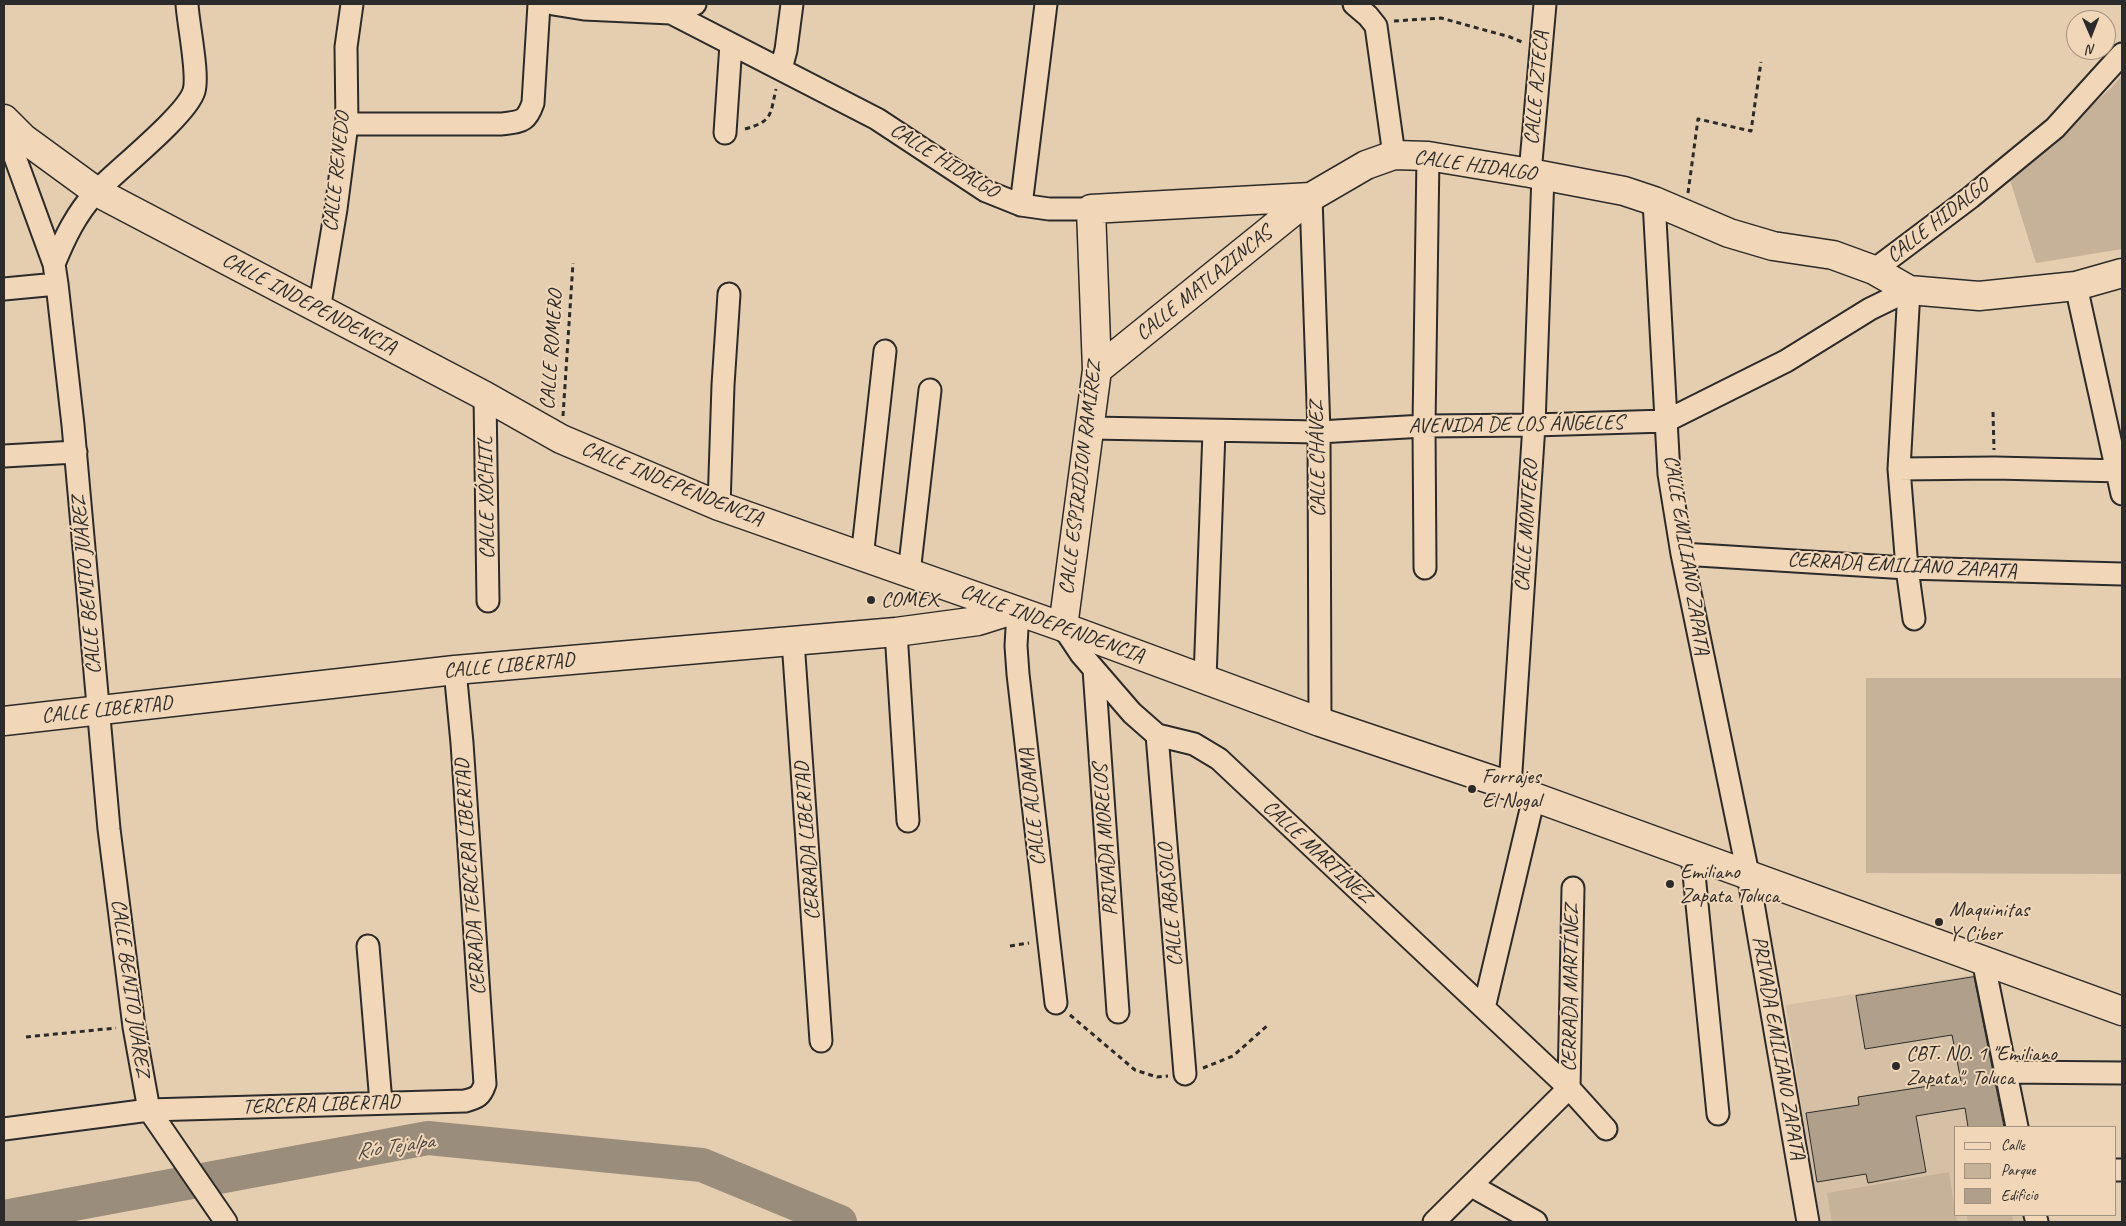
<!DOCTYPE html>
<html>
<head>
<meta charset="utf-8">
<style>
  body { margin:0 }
  #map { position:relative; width:2126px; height:1226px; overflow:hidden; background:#e5cdb0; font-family:Caveat,sans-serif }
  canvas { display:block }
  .frame { position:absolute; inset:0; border:5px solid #2b2b2b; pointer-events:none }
  .legend { position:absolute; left:1954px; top:1126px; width:162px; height:90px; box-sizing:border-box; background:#f1d7b8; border:1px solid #a29280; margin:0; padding:6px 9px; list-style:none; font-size:15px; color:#2b2b2b }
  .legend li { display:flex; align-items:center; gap:10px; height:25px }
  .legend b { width:25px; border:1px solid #a29280 }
  .north { position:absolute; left:2066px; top:10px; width:50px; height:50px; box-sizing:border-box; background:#f1d7b8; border:1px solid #a29280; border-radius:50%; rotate:179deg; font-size:14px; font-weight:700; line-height:20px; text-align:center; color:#2b2b2b }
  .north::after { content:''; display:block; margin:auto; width:18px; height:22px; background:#2b2b2b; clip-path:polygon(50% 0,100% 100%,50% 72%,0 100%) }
</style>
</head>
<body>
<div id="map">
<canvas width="2126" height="1226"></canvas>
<div class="frame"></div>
<ul class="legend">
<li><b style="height:6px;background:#f1d7b8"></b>Calle</li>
<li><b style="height:14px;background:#c6b299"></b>Parque</li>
<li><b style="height:14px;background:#b0a08b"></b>Edificio</li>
</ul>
<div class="north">N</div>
</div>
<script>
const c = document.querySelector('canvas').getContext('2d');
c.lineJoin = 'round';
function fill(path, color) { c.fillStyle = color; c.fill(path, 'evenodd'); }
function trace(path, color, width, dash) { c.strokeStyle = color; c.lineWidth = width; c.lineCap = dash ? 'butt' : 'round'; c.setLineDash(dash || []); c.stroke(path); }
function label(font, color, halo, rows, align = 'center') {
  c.font = font + ' Caveat,sans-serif'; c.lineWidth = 4; c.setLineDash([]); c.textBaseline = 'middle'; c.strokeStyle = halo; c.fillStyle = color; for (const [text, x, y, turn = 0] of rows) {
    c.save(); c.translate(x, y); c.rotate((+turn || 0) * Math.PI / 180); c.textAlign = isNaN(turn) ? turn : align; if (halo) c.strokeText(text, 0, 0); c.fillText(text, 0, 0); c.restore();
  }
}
const built = new Path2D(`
  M1979 974 2009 1127H1955V1215H2026L2028 1222H1819L1786 1005Z`);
const green = new Path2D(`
  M2122 75V249L2036 263 2010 180 2112 87Z
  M1866 678H2122V874L1866 873Z
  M1949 1172 1957 1222H1832L1827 1193Z
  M1967 1215H2012L2013 1222H1968Z`);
const river = new Path2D(`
  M4 1217 428 1138 702 1165 840 1222`);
const building = new Path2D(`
  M1974 977 2004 1127H1968L1965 1108 1916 1116 1926 1172 1868 1183 1866 1174 1817 1182 1806 1113 1859 1105 1858 1097 1961 1081 1952 1035 1865 1049 1856 996Z`);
const path = new Path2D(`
  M1394 21 1441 18 1510 37 1522 42
  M745 129C773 121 770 115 776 89
  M1688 193 1698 119 1751 131 1761 62
  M1993 412 1994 450
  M563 416 573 263
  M1010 946 1029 943
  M1070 1015 1135 1070 1157 1077 1168 1076
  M26 1037 116 1028
  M1203 1068 1233 1056 1268 1025`);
const street = new Path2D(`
  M553 4 584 9 671 13 877 119 986 191 1021 205 1049 209H1091
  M1354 4 1368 16 1376 26 1394 155
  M671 13 695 4
  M781 69 786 50 792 4
  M347 124H502C521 121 526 123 533 103L539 4
  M4 127 54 264 57 284 73 425 109 829 134 1027 149 1110 226 1222
  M725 133 731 44
  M1530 173 1545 4
  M1311 197 1319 432 1320 722
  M1654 201 1669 474 1682 554 1748 874 1808 1222
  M1021 205 1046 4
  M54 264C65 237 76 214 96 192 116 171 187 115 194 91 199 74 188 24 187 4
  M1874 270 1971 197 2055 128 2122 54
  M2076 286 2122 494
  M4 289 57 284
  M1909 290 1899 469 1907 568 1914 619
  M319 310 336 209 347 124 346 47 352 4
  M485 396 488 601
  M1090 428 1319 432 1424 426 1534 425 1666 421 1786 361 1870 309 1909 290
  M4 456 76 452
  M1899 469 1995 468 2122 471
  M719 506 723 385 729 294
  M1682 554 1907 568 2122 574
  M862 558 885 351
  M1425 568 1424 426 1428 156
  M909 573 930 390
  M1018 611 1016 646 1018 674 1056 1003
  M1063 627 1081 654 1132 713 1157 735 1194 744 1219 759 1569 1088 1606 1129
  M896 632 908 821
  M793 641 821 1041
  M1094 669 1118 1012
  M1205 679 1214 431
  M1157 735 1185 1074
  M1510 786 1534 425 1543 175
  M1692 854 1718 1114
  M368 946 381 1103
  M1983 960 2017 1127
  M1484 1008 1534 797
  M2006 1072 2122 1073
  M1569 1088 1573 888
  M4 1129 149 1110 465 1101C477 1098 481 1096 485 1084L462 743 455 670
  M2115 1170H2122
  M1472 1186 1536 1222
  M2035 1215 2037 1222
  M1434 1222 1569 1088`);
const secondary = new Path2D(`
  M4 119 23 138 97 192 485 396 561 439 719 506 1063 627 1320 722 1510 786 1534 797 2122 1011
  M1097 370 1311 197 1366 165 1394 155 1428 156 1530 173 1624 191 1654 201 1729 233 1773 246 1833 255 1874 270 1909 290 1979 296 2076 286 2122 273
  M1063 627 1097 370 1091 209 1311 197
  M4 721 455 670 896 632 978 621 1013 610`);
const markers = [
  [871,600,5,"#2b2b2b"],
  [1472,789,5,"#2b2b2b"],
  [1670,884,5,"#2b2b2b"],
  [1939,922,5,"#2b2b2b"],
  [1896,1066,5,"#2b2b2b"]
];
const streetNames = [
  ["CALLE AZTECA",1537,88,-85],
  ["CALLE HIDALGO",944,161,32],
  ["CALLE HIDALGO",1475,166,8],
  ["CALLE RENEDO",337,172,-84],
  ["CALLE HIDALGO",1938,221,-38],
  ["CALLE MATLAZINCAS",1204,284,-39],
  ["CALLE INDEPENDENCIA",309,304,28],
  ["CALLE ROMERO",552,350,-86],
  ["AVENIDA DE LOS ÁNGELES",1516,425,-1],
  ["CALLE CHÁVEZ",1318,459,-91],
  ["CALLE ESPIRIDION RAMÍREZ",1081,478,-83],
  ["CALLE INDEPENDENCIA",672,484,22],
  ["CALLE XÓCHITL",487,498,-91],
  ["CALLE MONTERO",1527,526,-86],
  ["CALLE EMILIANO ZAPATA",1686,555,81],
  ["CERRADA EMILIANO ZAPATA",1902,566,3],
  ["CALLE BENITO JUÁREZ",87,585,-95],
  ["CALLE INDEPENDENCIA",1052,624,20],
  ["CALLE LIBERTAD",509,666,-5],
  ["CALLE LIBERTAD",107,710,-6],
  ["CALLE ALDAMA",1033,807,-96],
  ["PRIVADA MORELOS",1106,840,-94],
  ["CERRADA LIBERTAD",808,841,-94],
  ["CALLE MARTÍNEZ",1317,852,43],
  ["CERRADA TERCERA LIBERTAD",471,877,-94],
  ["CALLE ABASOLO",1171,905,-95],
  ["CALLE BENITO JUÁREZ",130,988,82],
  ["CERRADA MARTÍNEZ",1571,988,-89],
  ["PRIVADA EMILIANO ZAPATA",1778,1048,80],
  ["TERCERA LIBERTAD",321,1105,-2]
];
const poiNames = [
  ["COMEX",881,600],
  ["Forrajes",1482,777],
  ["El Nogal",1482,801],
  ["Emiliano",1680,872],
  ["Zapata Toluca",1680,896],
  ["Maquinitas",1949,910],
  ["Y Ciber",1949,934],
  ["CBT. NO. 1 \"Emiliano",1906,1054],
  ["Zapata\", Toluca",1906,1078]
];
const waterNames = [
  ["Río Tejalpa",395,1147,-8]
];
fill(built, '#d5c0a5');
fill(green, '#c6b299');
trace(river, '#9b8d7b', 34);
fill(building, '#b0a08b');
trace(building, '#2b2b2b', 1);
trace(street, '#2b2b2b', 25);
trace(secondary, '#2b2b2b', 31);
trace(path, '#2b2b2b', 3, [5, 4]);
trace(street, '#f1d7b8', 21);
trace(secondary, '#f1d7b8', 28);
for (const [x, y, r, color] of markers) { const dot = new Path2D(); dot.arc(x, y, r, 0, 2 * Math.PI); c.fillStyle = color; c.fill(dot); trace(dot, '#f1d7b8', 2); }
label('21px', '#2b2b2b', '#f1d7b8', streetNames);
label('21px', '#2b2b2b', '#f1d7b8', poiNames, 'left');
label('italic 22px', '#4d4843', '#f1d7b8', waterNames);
</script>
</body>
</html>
